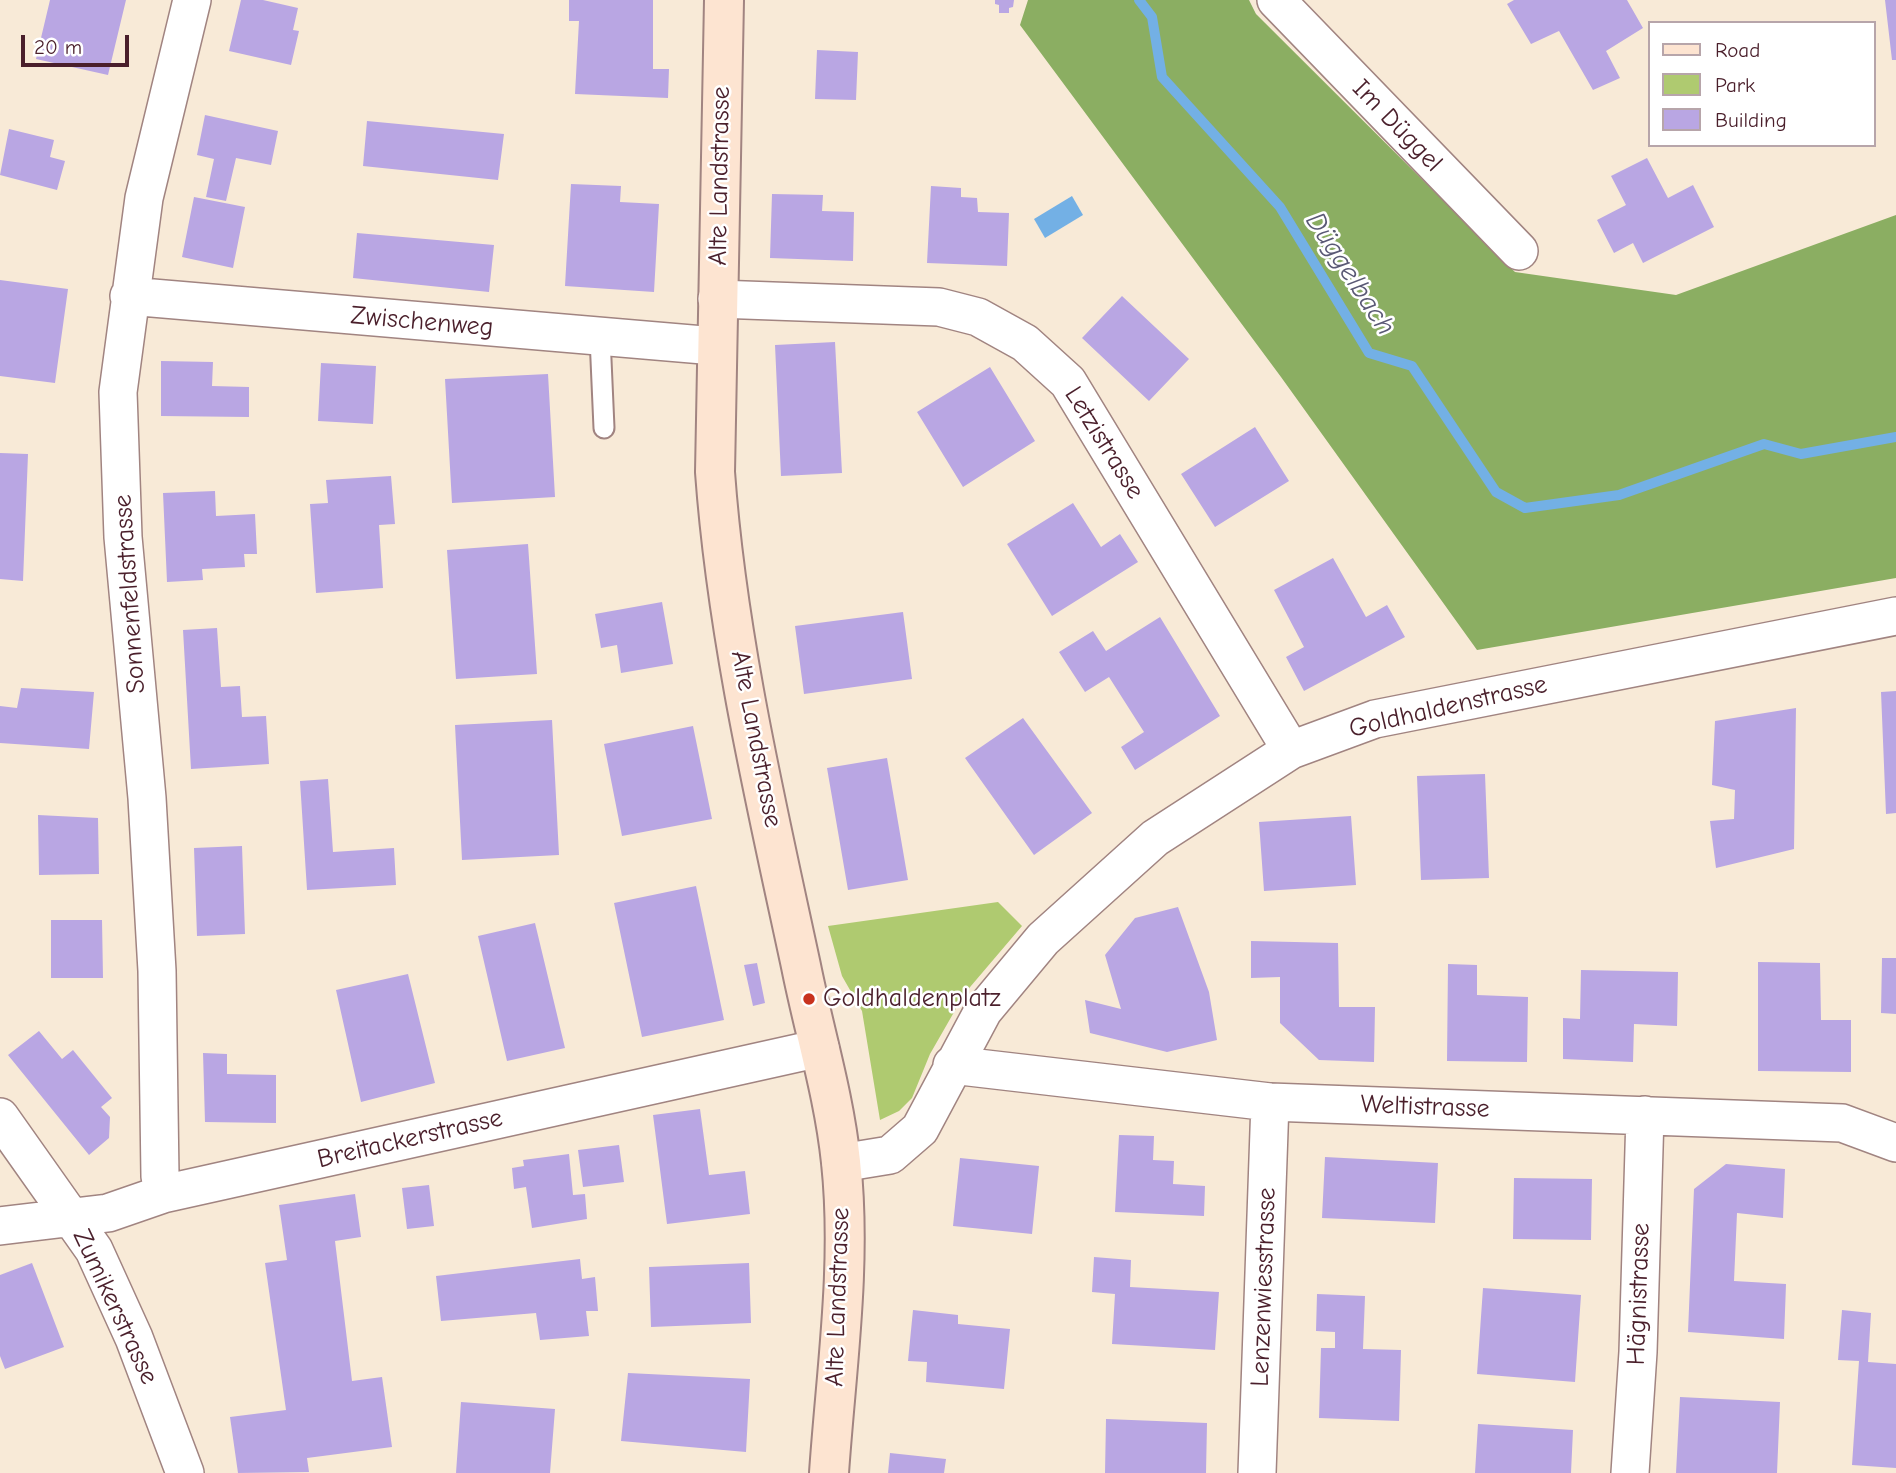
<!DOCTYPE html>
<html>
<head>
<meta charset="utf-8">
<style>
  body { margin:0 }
  #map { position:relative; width:1896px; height:1473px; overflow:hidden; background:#f8ead7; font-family:"Comic Neue",sans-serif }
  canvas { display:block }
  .legend { position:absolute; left:1648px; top:21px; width:228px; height:126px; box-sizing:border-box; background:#fff; border:2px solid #b7a5aa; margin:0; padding:9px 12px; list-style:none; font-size:21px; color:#4a1f2b }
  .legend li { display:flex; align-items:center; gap:14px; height:35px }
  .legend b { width:35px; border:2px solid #b7a5aa }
  .scale { position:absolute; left:21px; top:35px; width:108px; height:32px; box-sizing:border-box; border:4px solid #4a1f2b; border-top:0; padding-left:9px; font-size:21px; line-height:24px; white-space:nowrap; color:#4a1f2b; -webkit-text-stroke:5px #fff; paint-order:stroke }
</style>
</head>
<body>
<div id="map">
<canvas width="1896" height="1473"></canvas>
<ul class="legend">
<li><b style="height:9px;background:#fde4d1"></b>Road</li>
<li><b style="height:19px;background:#afca70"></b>Park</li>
<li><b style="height:19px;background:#b9a6e3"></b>Building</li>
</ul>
<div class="scale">20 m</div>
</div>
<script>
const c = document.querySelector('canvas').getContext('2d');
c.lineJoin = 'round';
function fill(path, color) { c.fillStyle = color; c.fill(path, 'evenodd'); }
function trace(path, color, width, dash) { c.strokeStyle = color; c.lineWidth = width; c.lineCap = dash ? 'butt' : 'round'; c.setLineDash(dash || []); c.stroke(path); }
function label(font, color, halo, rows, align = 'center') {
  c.font = font + ' "Comic Neue",sans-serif'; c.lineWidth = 5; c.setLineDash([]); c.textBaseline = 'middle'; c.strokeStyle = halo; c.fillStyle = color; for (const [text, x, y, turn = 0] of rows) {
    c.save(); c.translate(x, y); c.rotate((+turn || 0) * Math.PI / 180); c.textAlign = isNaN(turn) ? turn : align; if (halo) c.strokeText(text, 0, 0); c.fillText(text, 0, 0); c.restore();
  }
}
const green = new Path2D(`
  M998 902 1022 926 965 993 930 1054 912 1098 899 1111 880 1120 862 1011 842 976 828 926Z`);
const forest = new Path2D(`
  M1028 0H1249L1256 14 1515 272 1676 295 1896 215V578L1477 650 1281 377 1020 25Z`);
const water = new Path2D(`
  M1072 196 1083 215 1045 238 1034 219Z`);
const stream = new Path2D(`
  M1139 0 1152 17 1162 77 1280 207 1369 353 1412 366 1496 492 1525 508 1619 495 1764 444 1801 454 1896 437`);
const building = new Path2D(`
  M50 0H126L108 75 36 59Z
  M241 0H263L298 8 293 30 299 31 291 65 229 51Z
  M569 0H653V69H669L668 98 575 94 579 21H569Z
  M995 0H1014L1013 7 1009 8V13H999V5L995 4Z
  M1514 0H1627L1643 28 1606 51 1620 78 1593 90 1559 31 1531 44 1507 4Z
  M1885 0H1896V60H1892Z
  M817 50 858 52 856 100 815 99Z
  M205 115 278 131 271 165 236 158 226 201 206 197 214 159 197 155Z
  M367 121 504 134 498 180 363 166Z
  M9 129 54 140 50 157 65 161 57 190 0 175Z
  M1647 158 1668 198 1693 185 1714 227 1643 263 1633 243 1614 253 1597 220 1626 205 1611 176Z
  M571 184 621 186 620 202 659 204 654 292 565 286Z
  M931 186 961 188V197L977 198 978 212 1009 213 1007 266 927 263Z
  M772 194 823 195 822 211 854 212 853 261 770 258Z
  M194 197 245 207 233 268 182 257Z
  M357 233 494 245 489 292 353 278Z
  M0 280 68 289 55 383 0 376Z
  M1122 296 1189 359 1149 401 1082 338Z
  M835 342 842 473 781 476 775 345Z
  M161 361 213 362 212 386 249 387V417L161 416Z
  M321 363 376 366 373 424 318 421Z
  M990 367 1035 441 963 487 917 412Z
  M548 374 555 497 452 503 445 379Z
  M1255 427 1289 481 1215 527 1181 474Z
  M0 453 28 454 23 581 0 579Z
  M391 476 395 524 379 525 383 588 316 593 310 504 328 503 326 480Z
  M215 491 216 516 255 514 257 554H244L245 567 202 569 203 580 167 582 163 493Z
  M1073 503 1101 547 1120 534 1138 562 1052 616 1007 544Z
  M528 544 537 674 456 679 447 550Z
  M1333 558 1366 617 1387 605 1405 637 1304 691 1286 657 1304 647 1274 590Z
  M662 602 673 664 621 673 617 645 601 648 595 614Z
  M903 612 912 679 804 694 795 626Z
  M1160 617 1220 716 1135 770 1121 747 1144 732 1109 677 1085 692 1059 652 1093 631 1106 651Z
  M217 628 221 687 240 686 242 717 266 716 269 764 191 769 183 630Z
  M21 688 94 692 89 749 0 743V706L17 708Z
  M1896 691V813L1886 814 1881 692Z
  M1796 708 1794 849 1716 868 1710 821 1734 819 1735 790 1712 785 1715 721Z
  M1023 718 1092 813 1034 855 965 758Z
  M552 720 559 855 462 860 455 725Z
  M693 726 712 819 622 836 604 744Z
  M887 758 908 880 848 890 827 768Z
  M1485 774 1489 878 1421 880 1417 776Z
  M328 779 333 852 394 848 396 885 307 890 300 781Z
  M38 815 98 818 99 874 39 875Z
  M1351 816 1356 885 1264 891 1259 822Z
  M242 846 245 934 197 936 194 848Z
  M696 886 724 1020 642 1037 614 903Z
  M1178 907 1209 992 1217 1040 1167 1052 1090 1033 1085 1000 1121 1009 1105 955 1135 918Z
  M51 920H102L103 978H51Z
  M535 923 565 1048 507 1061 478 936Z
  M1251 941 1338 943 1339 1007H1375L1374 1062 1319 1060 1280 1023V977L1251 978Z
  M1882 958H1896V1014L1881 1013Z
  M1758 962 1820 963 1821 1020H1851V1072L1758 1071Z
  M757 963 765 1003 753 1006 744 965Z
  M1448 964 1477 965V995L1528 997 1527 1062 1447 1061Z
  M1581 970 1678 972 1677 1026 1634 1024 1633 1062 1563 1059V1018L1580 1019Z
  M408 974 435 1083 361 1102 336 990Z
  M39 1031 62 1059 73 1050 112 1098 101 1107 110 1117 109 1138 89 1155 8 1055Z
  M203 1053 227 1054V1074L276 1075V1123L205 1122Z
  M700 1109 709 1175 745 1171 750 1214 667 1224 653 1115Z
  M1119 1135 1154 1136 1153 1160 1174 1161 1173 1184 1205 1186 1204 1216 1115 1212Z
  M619 1145 624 1182 583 1187 578 1150Z
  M569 1154 573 1195 585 1194 587 1219 532 1228 526 1187 514 1189 512 1168 524 1166 523 1160Z
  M1325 1157 1438 1163 1435 1223 1322 1218Z
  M960 1158 1039 1166 1032 1234 953 1226Z
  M1726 1164 1785 1169 1783 1218 1737 1213 1734 1281 1786 1284 1784 1339 1688 1332 1694 1189Z
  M1514 1178 1592 1179 1591 1240 1513 1239Z
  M429 1185 434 1226 407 1229 402 1188Z
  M355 1194 361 1237 335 1241 352 1381 382 1377 392 1447 307 1458 309 1472 238 1473 230 1417 286 1410 265 1263 287 1260 279 1205Z
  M1094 1257 1131 1260 1130 1287 1219 1292 1215 1350 1112 1344 1115 1294 1092 1292Z
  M580 1259 582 1279 595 1277 598 1311H586L589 1336 540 1340 536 1313 441 1321 436 1276Z
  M32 1263 64 1347 5 1369 0 1356V1275Z
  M749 1263 751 1323 651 1327 649 1267Z
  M1483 1288 1581 1295 1575 1382 1477 1374Z
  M1317 1294 1365 1296 1363 1349 1401 1350 1399 1421 1319 1418 1321 1348H1335V1332L1316 1331Z
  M913 1310 958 1315V1324L1010 1329 1004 1389 926 1382 927 1362 908 1361Z
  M1842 1310 1871 1313 1868 1362 1896 1364V1468L1852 1465 1859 1361 1838 1360Z
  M628 1373 750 1379 746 1452 621 1441Z
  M1680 1397 1780 1402 1777 1473H1676Z
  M461 1402 555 1409 550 1473H456Z
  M1106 1419 1207 1423 1206 1473H1105Z
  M1478 1424 1573 1430 1571 1473H1475Z
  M890 1453 946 1459 944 1473H888Z`);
const lane = new Path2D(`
  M600 337 604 428`);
const street = new Path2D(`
  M1276 0 1519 251
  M129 296 715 346
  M717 299 939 307 978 317 1025 343 1068 382 1291 750
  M952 1065 1270 1102 1842 1123 1896 1143
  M0 1117 94 1250 134 1338 185 1473
  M841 1163 890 1155 920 1129 983 1011 1043 939 1155 838 1291 750 1375 719 1896 616
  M163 1194 160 1176 157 971 147 798 123 537 118 392 144 198 192 0
  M0 1226 108 1213 163 1194 820 1048
  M1257 1473 1270 1102
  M1630 1473 1638 1352 1645 1115`);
const secondary = new Path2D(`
  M724 0 715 472C727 638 766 803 801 966 814 1031 834 1095 841 1162 852 1265 836 1371 829 1473`);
const markers = [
  [809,999,7,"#c8321e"]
];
const streetNames = [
  ["Im Düggel",1397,126,46],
  ["Alte Landstrasse",720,176,-89],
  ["Zwischenweg",422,322,5],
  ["Letzistrasse",1104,443,58],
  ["Sonnenfeldstrasse",130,594,-94],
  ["Goldhaldenstrasse",1448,707,-13],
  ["Alte Landstrasse",756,739,79],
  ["Weltistrasse",1425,1107,2],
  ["Breitackerstrasse",410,1139,-13],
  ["Lenzenwiesstrasse",1264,1287,-88],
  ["Hägnistrasse",1639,1294,-88],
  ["Alte Landstrasse",838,1297,-88],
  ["Zumikerstrasse",115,1307,65]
];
const poiNames = [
  ["Goldhaldenplatz",823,999]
];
const waterNames = [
  ["Düggelbach",1350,274,57]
];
fill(green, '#afca70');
fill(forest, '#8bae62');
fill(water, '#73b0e5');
trace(stream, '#73b0e5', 10);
fill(building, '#b9a6e3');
trace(lane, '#a18481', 23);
trace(street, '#a18481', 40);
trace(secondary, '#a18481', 42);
trace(lane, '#fff', 19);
trace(street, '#fff', 37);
trace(secondary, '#fde4d1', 38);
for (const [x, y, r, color] of markers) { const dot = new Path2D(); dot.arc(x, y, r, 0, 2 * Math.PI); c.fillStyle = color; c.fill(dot); trace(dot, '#fff', 2.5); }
label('26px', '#4a1f2b', '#fff', streetNames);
label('26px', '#4a1f2b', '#fff', poiNames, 'left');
label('italic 28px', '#5a5975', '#fff', waterNames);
</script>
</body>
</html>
